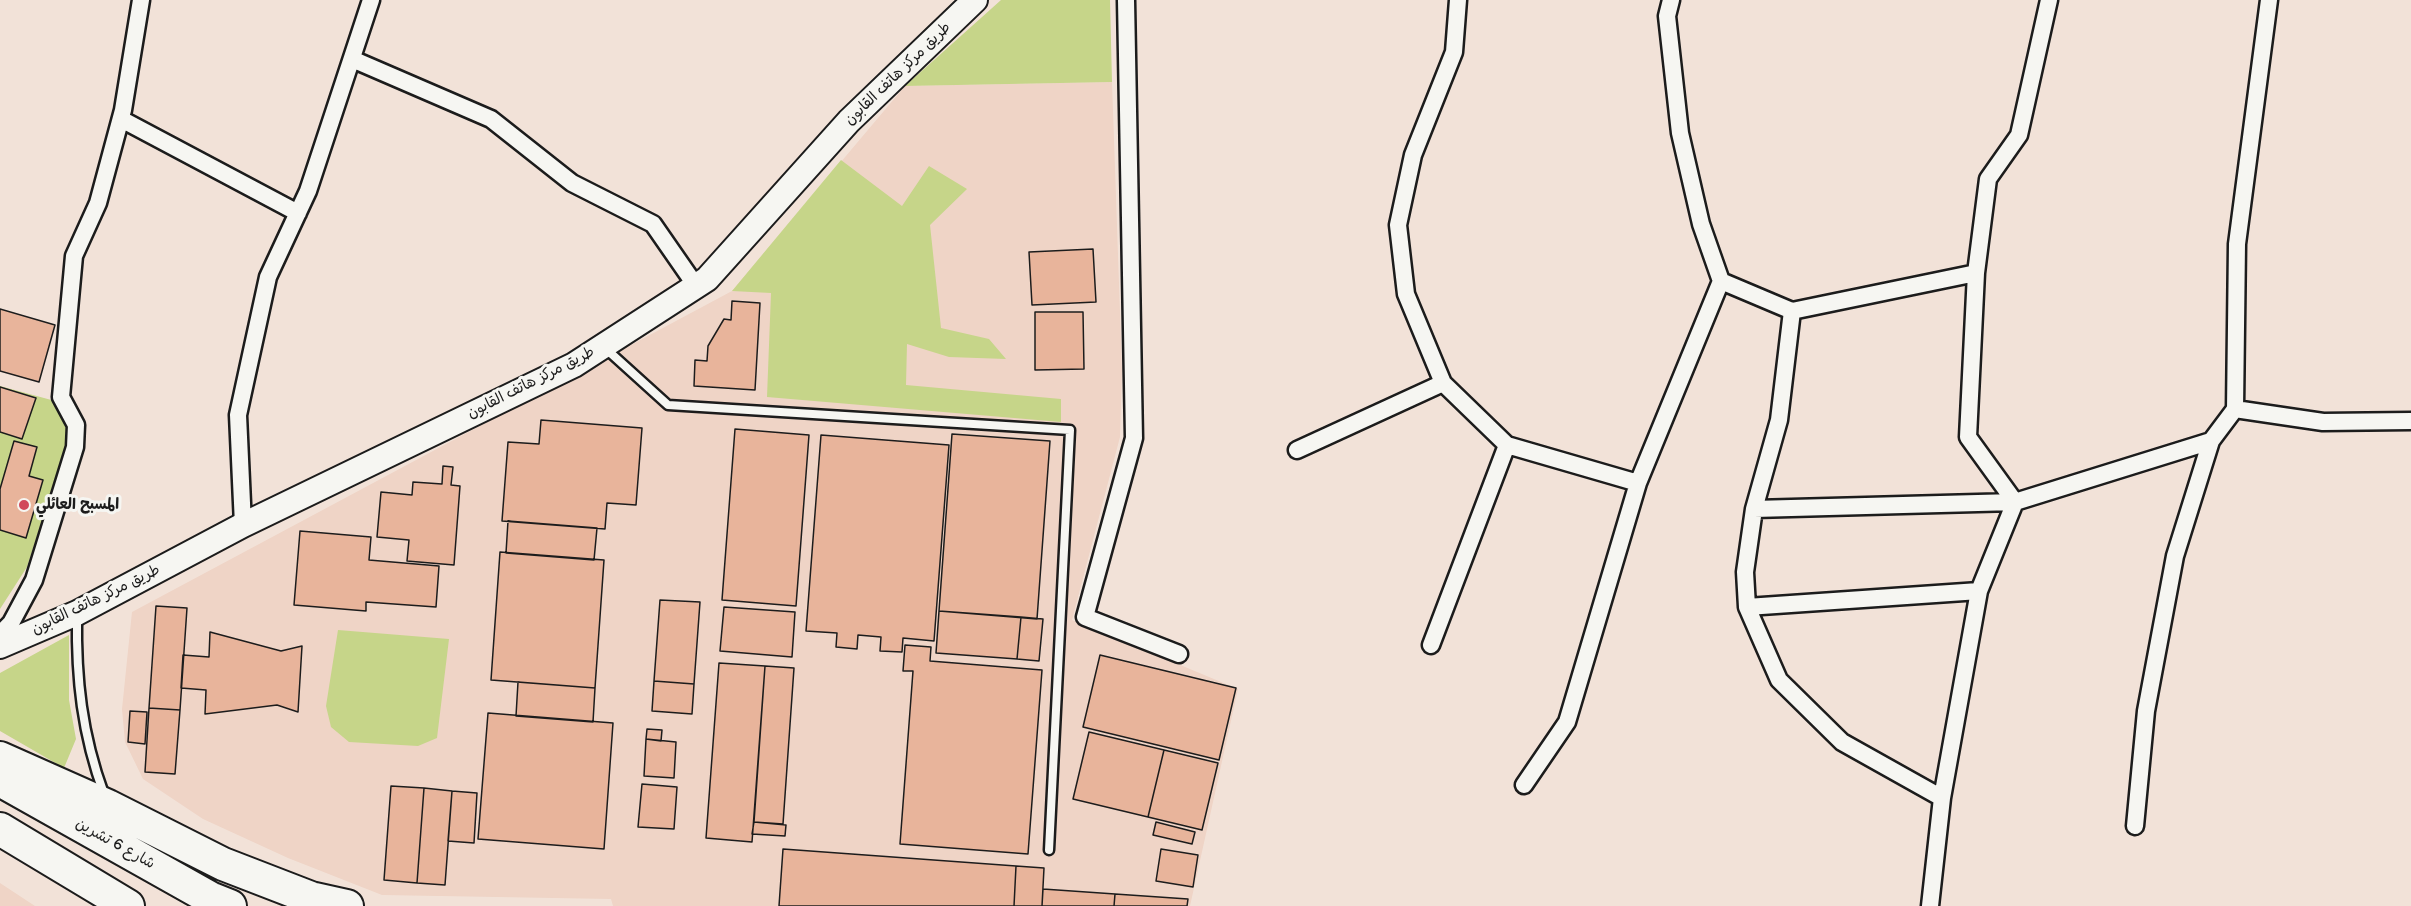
<!DOCTYPE html>
<html>
<head>
<meta charset="utf-8">
<style>
  body { margin:0 }
  canvas { display:block; background:#f2e2d8 }
</style>
</head>
<body>
<canvas width="2411" height="906"></canvas>
<script>
const c = document.querySelector('canvas').getContext('2d');
c.lineJoin = 'round';
function fill(path, color) { c.fillStyle = color; c.fill(path, 'evenodd'); }
function trace(path, color, width, dash) { c.strokeStyle = color; c.lineWidth = width; c.lineCap = dash ? 'butt' : 'round'; c.setLineDash(dash || []); c.stroke(path); }
function label(font, color, halo, rows, align = 'center') {
  c.font = font + ' "Balsamiq Sans","Playpen Sans Arabic",sans-serif'; c.lineWidth = 6; c.setLineDash([]); c.textBaseline = 'middle'; c.strokeStyle = halo; c.fillStyle = color; for (const [text, x, y, turn = 0] of rows) {
    c.save(); c.translate(x, y); c.rotate((+turn || 0) * Math.PI / 180); c.textAlign = isNaN(turn) ? turn : align; if (halo) c.strokeText(text, 0, 0); c.fillText(text, 0, 0); c.restore();
  }
}
const built = new Path2D(`
  M1112 82 1122 370 1120 437 1072 620 1238 689 1190 906H613L611 899 382 895 288 858 203 819 143 779 125 742 122 709 132 612 732 291 905 86Z
  M0 883 35 906H0Z`);
const green = new Path2D(`
  M1001 0H1110L1112 82 905 86Z
  M841 160 902 206 929 166 967 189 930 225 941 328 989 339 1006 359 949 357 907 344 906 385 1061 399V422L767 397 771 293 732 291Z
  M0 386 66 404 67 443 27 567 0 609Z
  M338 630 449 639 437 738 418 746 349 742 331 727 326 706Z
  M69 635V700L76 739 64 768 0 731V673Z`);
const building = new Path2D(`
  M1093 249 1096 302 1032 305 1029 252Z
  M732 301 760 303 755 390 694 386 695 360 707 361 708 346 724 319 731 320Z
  M0 309 55 325 39 382 0 371Z
  M1035 312H1083L1084 369 1035 370Z
  M0 387 36 398 22 439 0 432Z
  M541 420 642 428 636 505 607 503 605 529 502 521 508 442 539 444Z
  M735 429 809 435 796 606 722 600Z
  M952 434 1050 441 1037 619 939 611Z
  M821 435 949 445 934 641 903 638 902 652 880 651 881 637 858 635 857 649 836 647 837 633 806 631Z
  M14 441 37 447 29 476 43 480 26 538 0 530V489Z
  M443 466 453 467 451 485 460 486 454 565 407 561 409 540 377 537 381 492 412 495 413 482 442 484Z
  M508 521 597 528 594 560 506 553Z
  M300 531 371 537 369 560 439 566 436 607 366 602V611L294 605Z
  M500 552 604 560 595 688 491 680Z
  M660 600 700 602 694 684 654 681Z
  M156 606 187 608 180 710 149 708Z
  M724 607 795 612 792 657 720 651Z
  M939 611 1021 617 1017 659 936 653Z
  M1021 617 1043 619 1039 661 1017 659Z
  M210 632 281 651 302 646 298 712 277 705 205 714 206 690 181 688 183 655 209 657Z
  M905 645 931 647 930 661 1042 670 1028 854 900 844 913 671H903Z
  M1100 655 1236 688 1219 760 1083 727Z
  M719 663 765 666 752 842 706 838Z
  M765 666 794 668 783 824 754 822Z
  M654 681 694 684 692 714 652 711Z
  M518 682 595 688 593 722 516 716Z
  M149 708 180 710 175 774 145 772Z
  M130 711 147 712 145 744 128 742Z
  M488 713 613 723 604 849 478 839Z
  M647 729 662 730 661 741 646 739Z
  M1089 732 1164 750 1148 817 1073 799Z
  M646 739 676 742 674 778 644 776Z
  M1164 750 1218 763 1202 830 1148 817Z
  M642 784 677 787 674 829 638 827Z
  M391 786 424 788 417 883 384 880Z
  M424 788 452 791 445 885 417 883Z
  M452 791 477 793 474 843 448 841Z
  M754 822 786 825 785 836 752 834Z
  M1156 822 1195 832 1192 844 1153 835Z
  M783 849 1016 866 1014 906H779Z
  M1161 849 1198 855 1193 887 1156 881Z
  M1016 866 1044 868 1042 906H1014Z
  M1043 889 1115 894 1114 906H1042Z
  M1115 894 1188 899 1187 906H1114Z`);
const lane = new Path2D(`
  M605 348 668 405 1070 430 1049 850
  M77 616C76 679 82 734 104 794`);
const street = new Path2D(`
  M1126 0 1134 438 1085 617 1179 654
  M1458 0 1454 52 1413 155 1398 225 1406 294 1443 383 1507 445 1638 483
  M1671 0 1667 16 1680 133 1701 224 1721 281 1792 311 1976 273
  M352 59 491 119 572 183 653 224 696 286
  M121 119 298 213
  M1792 311 1779 420 1754 509 1745 572 1747 607 1779 680 1842 742 1942 798
  M2235 409 2323 422 2411 421
  M1297 450 1443 383
  M2015 502 1968 437 1976 273 1988 179 2019 135 2049 0
  M1754 509 2015 502
  M243 525 238 415 268 277 308 191 371 0
  M1747 607 1979 591
  M0 634 11 623 34 580 75 447 76 425 61 397 74 256 98 203 123 110 141 0
  M1431 645 1507 445
  M1524 785 1567 722 1638 483 1721 281
  M2135 826 2146 711 2175 556 2211 441
  M1930 906 1942 798 1979 591 2015 502 2211 441 2235 409 2237 244 2269 0`);
const secondary = new Path2D(`
  M0 646 77 613 243 525 574 365 707 279 849 121 975 0`);
const highway = new Path2D(`
  M0 758 108 806 223 864 311 898 347 906
  M0 780 210 898 230 906
  M0 829 128 906`);
const markers = [
  [24,505,6,"#d1495b"]
];
const streetNames = [
  ["طريق مركز هاتف القابون",898,74,-44],
  ["طريق مركز هاتف القابون",531,383,-27],
  ["طريق مركز هاتف القابون",96,600,-26],
  ["شارع 6 تشرين",115,844,29]
];
const poiNames = [
  ["المسبح العائلي",36,505]
];
fill(built, '#efd4c6');
fill(green, '#c6d589');
fill(building, '#e8b49b');
trace(building, '#1c1c1c', 1.5);
trace(lane, '#1c1c1c', 13);
trace(street, '#1c1c1c', 21);
trace(secondary, '#1c1c1c', 28);
trace(highway, '#1c1c1c', 36);
trace(lane, '#f6f6f2', 8);
trace(street, '#f6f6f2', 16);
trace(secondary, '#f6f6f2', 24);
trace(highway, '#f6f6f2', 32);
for (const [x, y, r, color] of markers) { const dot = new Path2D(); dot.arc(x, y, r, 0, 2 * Math.PI); c.fillStyle = color; c.fill(dot); trace(dot, '#f6f6f2', 2); }
label('15px', '#1c1c1c', '#f6f6f2', streetNames);
label('bold 15px', '#1c1c1c', '#f6f6f2', poiNames, 'left');
</script>
</body>
</html>
